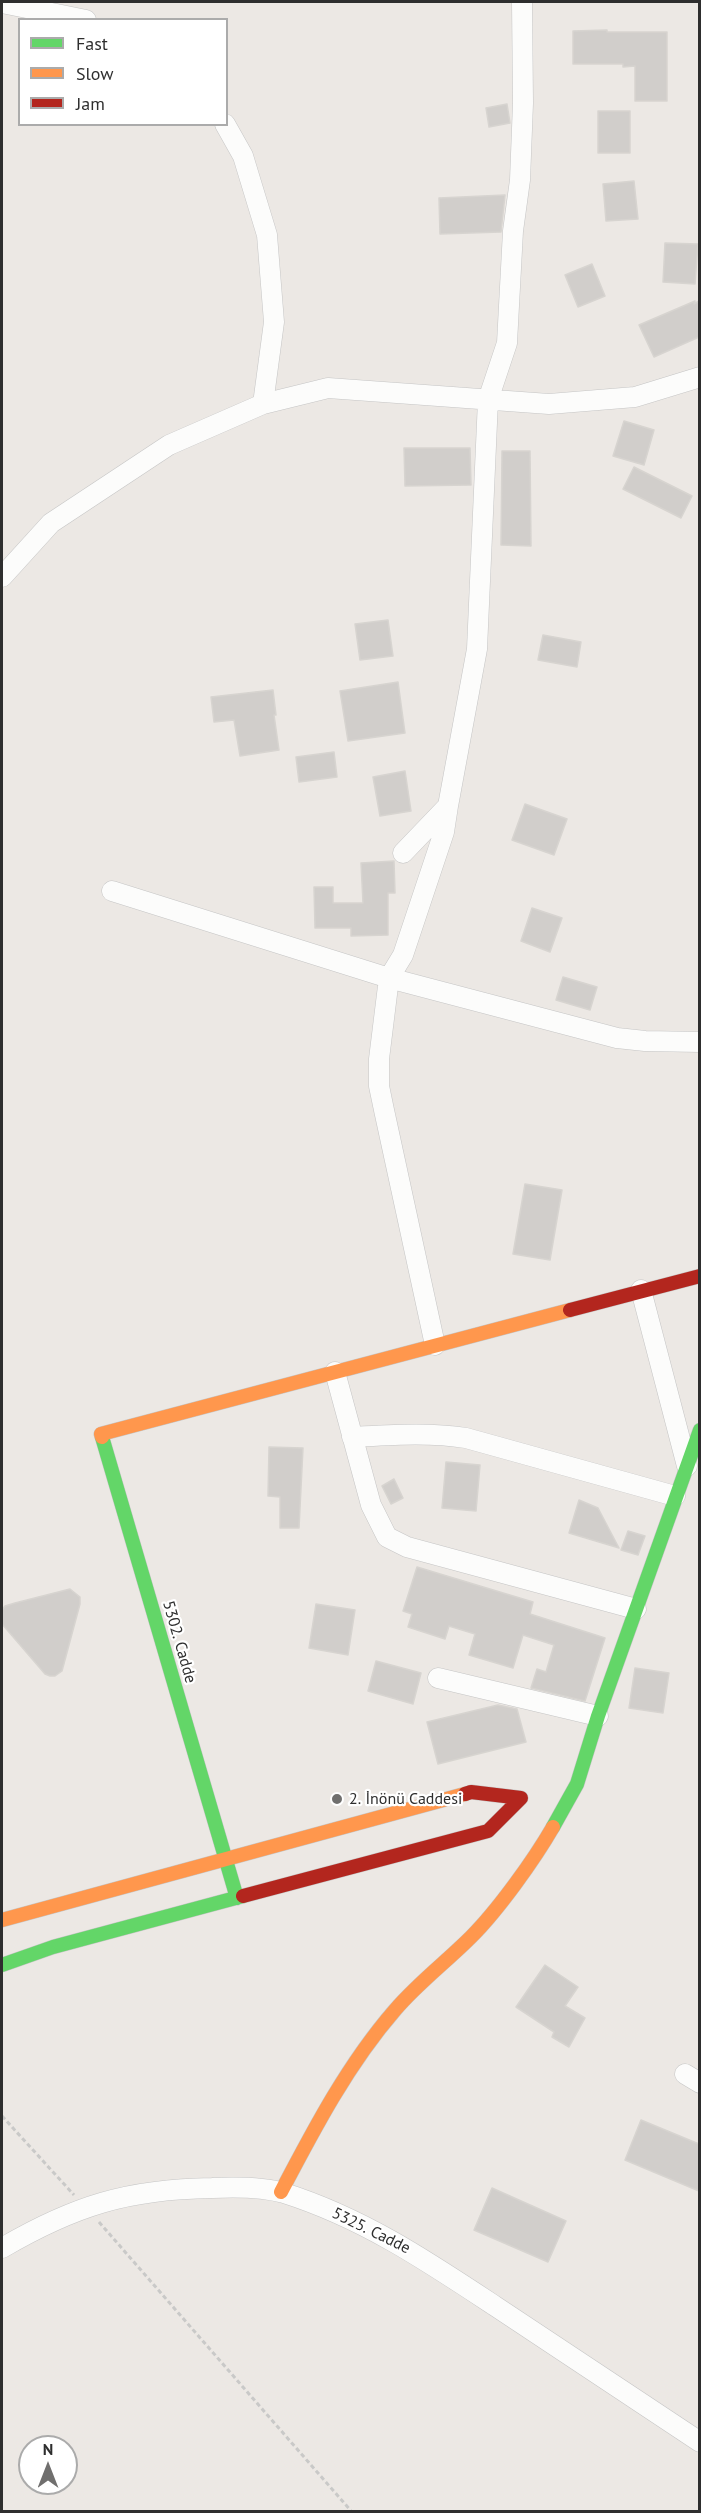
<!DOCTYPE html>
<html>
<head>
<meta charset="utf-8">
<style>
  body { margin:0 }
  #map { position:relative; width:701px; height:2513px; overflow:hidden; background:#ece8e4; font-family:"PT Sans",sans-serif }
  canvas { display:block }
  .frame { position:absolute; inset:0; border:3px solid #2e2e2e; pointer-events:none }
  .legend { position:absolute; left:18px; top:18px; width:210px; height:108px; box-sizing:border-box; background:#fff; border:2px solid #ababab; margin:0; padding:8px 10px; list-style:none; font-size:18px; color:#2e2e2e }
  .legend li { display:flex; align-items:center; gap:12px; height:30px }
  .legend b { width:30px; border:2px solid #ababab }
  .north { position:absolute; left:18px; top:2435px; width:60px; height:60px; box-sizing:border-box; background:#fff; border:2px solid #ababab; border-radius:50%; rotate:0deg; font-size:16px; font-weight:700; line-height:24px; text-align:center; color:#2e2e2e }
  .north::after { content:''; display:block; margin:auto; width:21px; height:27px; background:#706f6e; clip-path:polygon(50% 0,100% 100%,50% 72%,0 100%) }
</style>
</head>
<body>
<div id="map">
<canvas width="701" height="2513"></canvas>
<div class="frame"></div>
<ul class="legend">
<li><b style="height:8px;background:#63d668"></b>Fast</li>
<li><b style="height:8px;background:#ff974d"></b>Slow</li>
<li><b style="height:8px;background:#b3261e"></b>Jam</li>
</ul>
<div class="north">N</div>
</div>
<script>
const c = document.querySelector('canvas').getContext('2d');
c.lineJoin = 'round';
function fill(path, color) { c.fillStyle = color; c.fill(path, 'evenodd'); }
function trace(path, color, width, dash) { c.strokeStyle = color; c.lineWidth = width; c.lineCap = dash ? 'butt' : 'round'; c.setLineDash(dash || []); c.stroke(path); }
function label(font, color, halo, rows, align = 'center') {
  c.font = font + ' "PT Sans",sans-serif'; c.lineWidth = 4.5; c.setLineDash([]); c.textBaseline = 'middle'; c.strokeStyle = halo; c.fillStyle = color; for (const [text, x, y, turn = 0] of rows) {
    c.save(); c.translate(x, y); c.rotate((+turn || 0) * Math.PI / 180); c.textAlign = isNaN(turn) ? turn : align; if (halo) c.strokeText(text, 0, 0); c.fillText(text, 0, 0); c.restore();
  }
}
const building = new Path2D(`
  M607 30V32H667V101H635V66L623 67V64H573V31Z
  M507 104 510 123 489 127 486 108Z
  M598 111H630V153H598Z
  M634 181 638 219 606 221 603 184Z
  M505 195 501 232 440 234 439 198Z
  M665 243 698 244 695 284 663 282Z
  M592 264 605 296 578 307 565 275Z
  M695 301 694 304 699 301V337L654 357 639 325Z
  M624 421 654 430 644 465 613 456Z
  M404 448H470L471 485 405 486Z
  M502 451H530L531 546 501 545Z
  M634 467 692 496 681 518 623 489Z
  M388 620 393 656 360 660 355 624Z
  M543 635 581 642 577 667 538 660Z
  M398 682 405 733 348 741 340 691Z
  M273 690 276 715H274L279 750 240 756 234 720 214 722 211 697Z
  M334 752 337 777 299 782 296 757Z
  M405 771 411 811 380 816 373 777Z
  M525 804 567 819 554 855 512 840Z
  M394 861 395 893H388V935L351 936V928H315L314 887H333V903H363L361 863Z
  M532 908 562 918 550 952 521 941Z
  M563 977 597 987 590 1010 556 1000Z
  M525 1184 562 1190 550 1260 513 1254Z
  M269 1447 303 1448 299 1528H280V1497L268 1496Z
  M446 1462 480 1465 476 1511 442 1508Z
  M394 1479 403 1498 391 1504 382 1486Z
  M579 1500 598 1508 619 1548 569 1533Z
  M628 1531 645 1536 638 1555 621 1550Z
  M417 1567 533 1602 530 1614 605 1638 585 1701 531 1688 537 1669 546 1672 554 1645 523 1635 513 1668 469 1655 475 1634 449 1626 445 1639 408 1627 412 1614 403 1611Z
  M70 1589 80 1597V1604L62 1671 55 1676H50L45 1674 2 1624V1610L5 1606 15 1603Z
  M316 1604 355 1610 348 1655 309 1648Z
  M376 1661 421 1673 413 1704 368 1691Z
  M635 1668 669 1673 663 1713 629 1708Z
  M498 1705 517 1709 526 1742 438 1764 427 1722Z
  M545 1965 578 1987 565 2006 585 2018 569 2047 552 2037 554 2032 516 2007Z
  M641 2120 699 2144V2191L625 2160Z
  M492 2188 566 2221 548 2262 474 2230Z`);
const path = new Path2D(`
  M2 2116 74 2195
  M99 2222 352 2512`);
const street = new Path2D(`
  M2 3 86 20
  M225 124 243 156 267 235 274 322 263 404
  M2 577 51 523 169 445 263 404 328 388 549 404 635 397 700 377
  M403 853 448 806 477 649 488 400 507 343 513 231 520 180 523 103 522 2
  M112 891 389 978 617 1038 645 1041 700 1042
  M641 1290 687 1466
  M435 1345 384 1110 379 1086V1059L389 978 403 955 444 832 448 806
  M335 1372 371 1505 387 1537 407 1547 636 1609
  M352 1437C391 1435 428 1432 466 1438L675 1496
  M438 1678 598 1716
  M685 2074 700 2083
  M2 2248C74 2206 128 2189 212 2188 234 2187 263 2187 284 2193 363 2218 427 2261 495 2306 563 2351 631 2397 700 2442`);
const fast = new Path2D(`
  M102 1437 237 1898
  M553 1827 577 1784 598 1716 700 1430
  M2 1965 53 1947 243 1896`);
const slow = new Path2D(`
  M102 1437 101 1434 570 1310
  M2 1920 465 1794
  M281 2192C314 2129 348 2064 395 2010 418 1983 446 1962 471 1937 498 1910 534 1860 553 1827`);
const jam = new Path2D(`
  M570 1310 700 1276
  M243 1896 488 1831 521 1798 471 1792 465 1794`);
const markers = [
  [337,1799,6,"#706f6e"]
];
const streetNames = [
  ["5302. Cadde",179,1642,74],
  ["5325. Cadde",371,2231,26]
];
const poiNames = [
  ["2. İnönü Caddesi",349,1799]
];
fill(building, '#d1cecb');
trace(building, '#d7d4d0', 1.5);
trace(street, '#c5c5c5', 21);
trace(fast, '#c5c5c5', 15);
trace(slow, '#c5c5c5', 15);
trace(jam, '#c5c5c5', 15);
trace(path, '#c9c9c8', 3, [4.5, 3]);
trace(street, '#fcfcfb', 20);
trace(fast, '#63d668', 14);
trace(slow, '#ff974d', 14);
trace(jam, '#b3261e', 14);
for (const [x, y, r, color] of markers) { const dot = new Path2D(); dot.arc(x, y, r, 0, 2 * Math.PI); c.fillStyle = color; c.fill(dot); trace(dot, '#fff', 2); }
label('16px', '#2e2e2e', '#fff', streetNames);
label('16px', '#2e2e2e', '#fff', poiNames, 'left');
</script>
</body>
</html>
